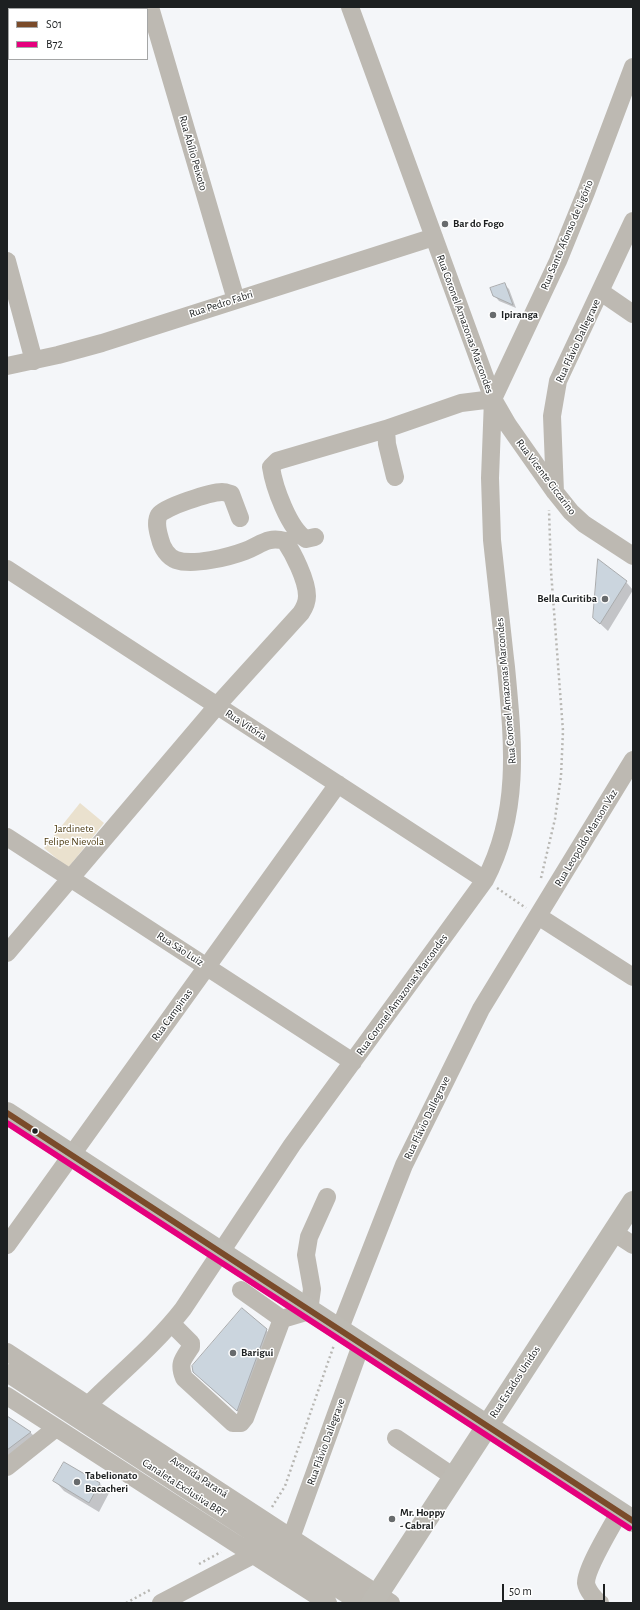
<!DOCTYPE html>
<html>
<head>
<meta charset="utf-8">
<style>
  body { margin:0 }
  #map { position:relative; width:640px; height:1610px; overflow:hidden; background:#f4f6f9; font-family:"Alegreya Sans",sans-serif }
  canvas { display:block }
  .frame { position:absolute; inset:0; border:8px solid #1d2021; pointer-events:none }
  .legend { position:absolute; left:8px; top:8px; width:140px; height:52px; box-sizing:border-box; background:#fff; border:1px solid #a5a6a6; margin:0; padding:5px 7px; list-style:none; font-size:12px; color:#1d2021 }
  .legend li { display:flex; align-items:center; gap:8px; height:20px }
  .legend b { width:20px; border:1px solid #a5a6a6 }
  .scale { position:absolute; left:502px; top:1584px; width:103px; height:18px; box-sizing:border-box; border:2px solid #1d2021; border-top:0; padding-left:5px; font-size:12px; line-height:14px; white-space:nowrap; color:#1d2021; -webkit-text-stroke:3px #fff; paint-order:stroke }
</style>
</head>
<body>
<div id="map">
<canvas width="640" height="1610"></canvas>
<div class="frame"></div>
<ul class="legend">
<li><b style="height:5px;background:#7a4b2a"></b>S01</li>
<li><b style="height:5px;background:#e5007d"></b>B72</li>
</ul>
<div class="scale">50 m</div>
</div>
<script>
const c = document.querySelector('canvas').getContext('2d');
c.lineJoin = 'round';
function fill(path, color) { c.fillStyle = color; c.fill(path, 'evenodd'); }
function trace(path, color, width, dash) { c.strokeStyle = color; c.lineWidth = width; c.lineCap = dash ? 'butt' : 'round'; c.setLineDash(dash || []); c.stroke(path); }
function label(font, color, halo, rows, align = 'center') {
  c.font = font + ' "Alegreya Sans",sans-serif'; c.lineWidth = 3; c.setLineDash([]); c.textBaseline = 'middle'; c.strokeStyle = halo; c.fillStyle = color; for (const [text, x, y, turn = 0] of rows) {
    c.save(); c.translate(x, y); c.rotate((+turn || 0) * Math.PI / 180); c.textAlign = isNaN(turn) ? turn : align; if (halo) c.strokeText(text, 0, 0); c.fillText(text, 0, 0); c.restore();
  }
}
const green = new Path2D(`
  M80 803 104 823 68 868 44 848Z`);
const shadow = new Path2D(`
  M504 284 509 289 516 308 499 301 494 295Z
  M626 582 633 590 608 631 594 618Z
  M266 1330 276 1340 246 1419 204 1382Z
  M7 1417 30 1432 40 1442 7 1467Z
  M55 1481 99 1483 109 1493 99 1512 64 1491Z`);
const building = new Path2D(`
  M505 283 513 305 493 296 490 288Z
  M598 559 627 581 600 624 593 618Z
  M242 1308 267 1329 237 1411 193 1372 192 1366Z
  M7 1416 31 1432 7 1450Z
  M64 1462 100 1483 89 1503 53 1481Z`);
const path = new Path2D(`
  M541 878 555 819 561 776 563 731 551 571 549 510
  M497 888 526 908
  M272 1507 285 1486 334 1345
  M199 1564 221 1552
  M126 1603 150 1590`);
const minor = new Path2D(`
  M150 7 236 300
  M7 261 34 361
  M601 292 633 314
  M7 366 58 355 102 343 434 237
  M493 399 558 261 586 192 633 67
  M493 399 508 425 555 492 571 512 584 524 633 556
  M395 477 387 444 386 429 461 403 493 399
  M555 492 552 416 558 381 633 221
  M315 537 306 539C289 529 274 487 271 467L277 461 386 429
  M7 569 485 880
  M7 837 353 1062
  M538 916 633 977
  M7 953 222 700 301 613C305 607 307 602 307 596 307 580 293 553 285 541 267 536 261 545 245 551 229 557 193 566 176 560 168 557 162 548 160 539 158 532 155 522 159 515 164 507 211 492 222 492 224 492 228 493 231 494L240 518
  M613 1232 633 1245
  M7 1245 338 784
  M241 1290 282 1319
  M282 1319 309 1311 312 1289 306 1255 309 1237 327 1197
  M172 1324 191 1343V1347C183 1359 178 1363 184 1378L233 1423H241L245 1418 282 1319
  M339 1331 404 1165 481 1009 633 760
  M7 1352 391 1603
  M7 1373 360 1603
  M7 1396 328 1603
  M88 1405C120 1373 155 1345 183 1309L292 1145 485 880C521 812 513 741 506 667 501 625 497 583 492 540L490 478 493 399 350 7
  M396 1438 454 1477
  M7 1467 56 1428
  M291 1538 361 1345
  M161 1603 253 1555
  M600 1603C595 1600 587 1590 586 1583 586 1568 611 1528 619 1513`);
const major = new Path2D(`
  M7 1113 633 1521
  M372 1603 633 1202`);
const bus1 = new Path2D(`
  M7 1113 633 1521`);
const bus2 = new Path2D(`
  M7 1123 629 1528`);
const markers = [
  [445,224,4,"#686b6d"],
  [493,315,4,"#686b6d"],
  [605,599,4,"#686b6d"],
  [35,1131,3.5,"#1d2021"],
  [233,1353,4,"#686b6d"],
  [77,1482,4,"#686b6d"],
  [392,1519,4,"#686b6d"]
];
const streetNames = [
  ["Rua Abílio Peixoto",193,153,74],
  ["Rua Santo Afonso de Ligório",567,235,-67],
  ["Rua Pedro Fabri",221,304,-18],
  ["Rua Coronel Amazonas Marcondes",465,324,70],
  ["Rua Flávio Dallegrave",578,341,-65],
  ["Rua Vicente Ciccarino",546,477,53],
  ["Rua Coronel Amazonas Marcondes",506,691,-95],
  ["Rua Vitória",246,725,33],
  ["Rua Leopoldo Manson Vaz",586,838,-59],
  ["Rua São Luiz",180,949,33],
  ["Rua Coronel Amazonas Marcondes",402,995,-54],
  ["Rua Campinas",172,1015,-54],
  ["Rua Flávio Dallegrave",427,1118,-64],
  ["Rua Estados Unidos",515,1382,-57],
  ["Rua Flávio Dallegrave",326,1442,-70],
  ["Avenida Paraná",199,1477,33],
  ["Canaleta Exclusiva BRT",184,1488,33]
];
const poiNames = [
  ["Bar do Fogo",453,224],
  ["Ipiranga",501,315],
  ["Bella Curitiba",597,599,"right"],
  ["Barigui",241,1353],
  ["Tabelionato",85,1476],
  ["Bacacheri",85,1489],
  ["Mr. Hoppy",400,1513],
  ["- Cabral",400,1526]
];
const parkNames = [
  ["Jardinete",74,829],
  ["Felipe Nievola",74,842]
];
fill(green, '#eae1ce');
fill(shadow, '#0003');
fill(building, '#cbd5de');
trace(building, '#a9abad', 1);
trace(path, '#b8b7b3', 2.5, [2, 3]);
trace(minor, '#bdb9b2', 18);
trace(major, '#bdbab3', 22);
trace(bus1, '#7a4b2a', 6);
trace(bus2, '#e5007d', 6);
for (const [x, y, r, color] of markers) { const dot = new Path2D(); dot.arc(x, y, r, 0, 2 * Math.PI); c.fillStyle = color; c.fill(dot); trace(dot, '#fff', 1.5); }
label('11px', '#1d2021', '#fff', streetNames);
label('bold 11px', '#1d2021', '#fff', poiNames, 'left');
label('11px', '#4d3c13', '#fff', parkNames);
</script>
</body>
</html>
